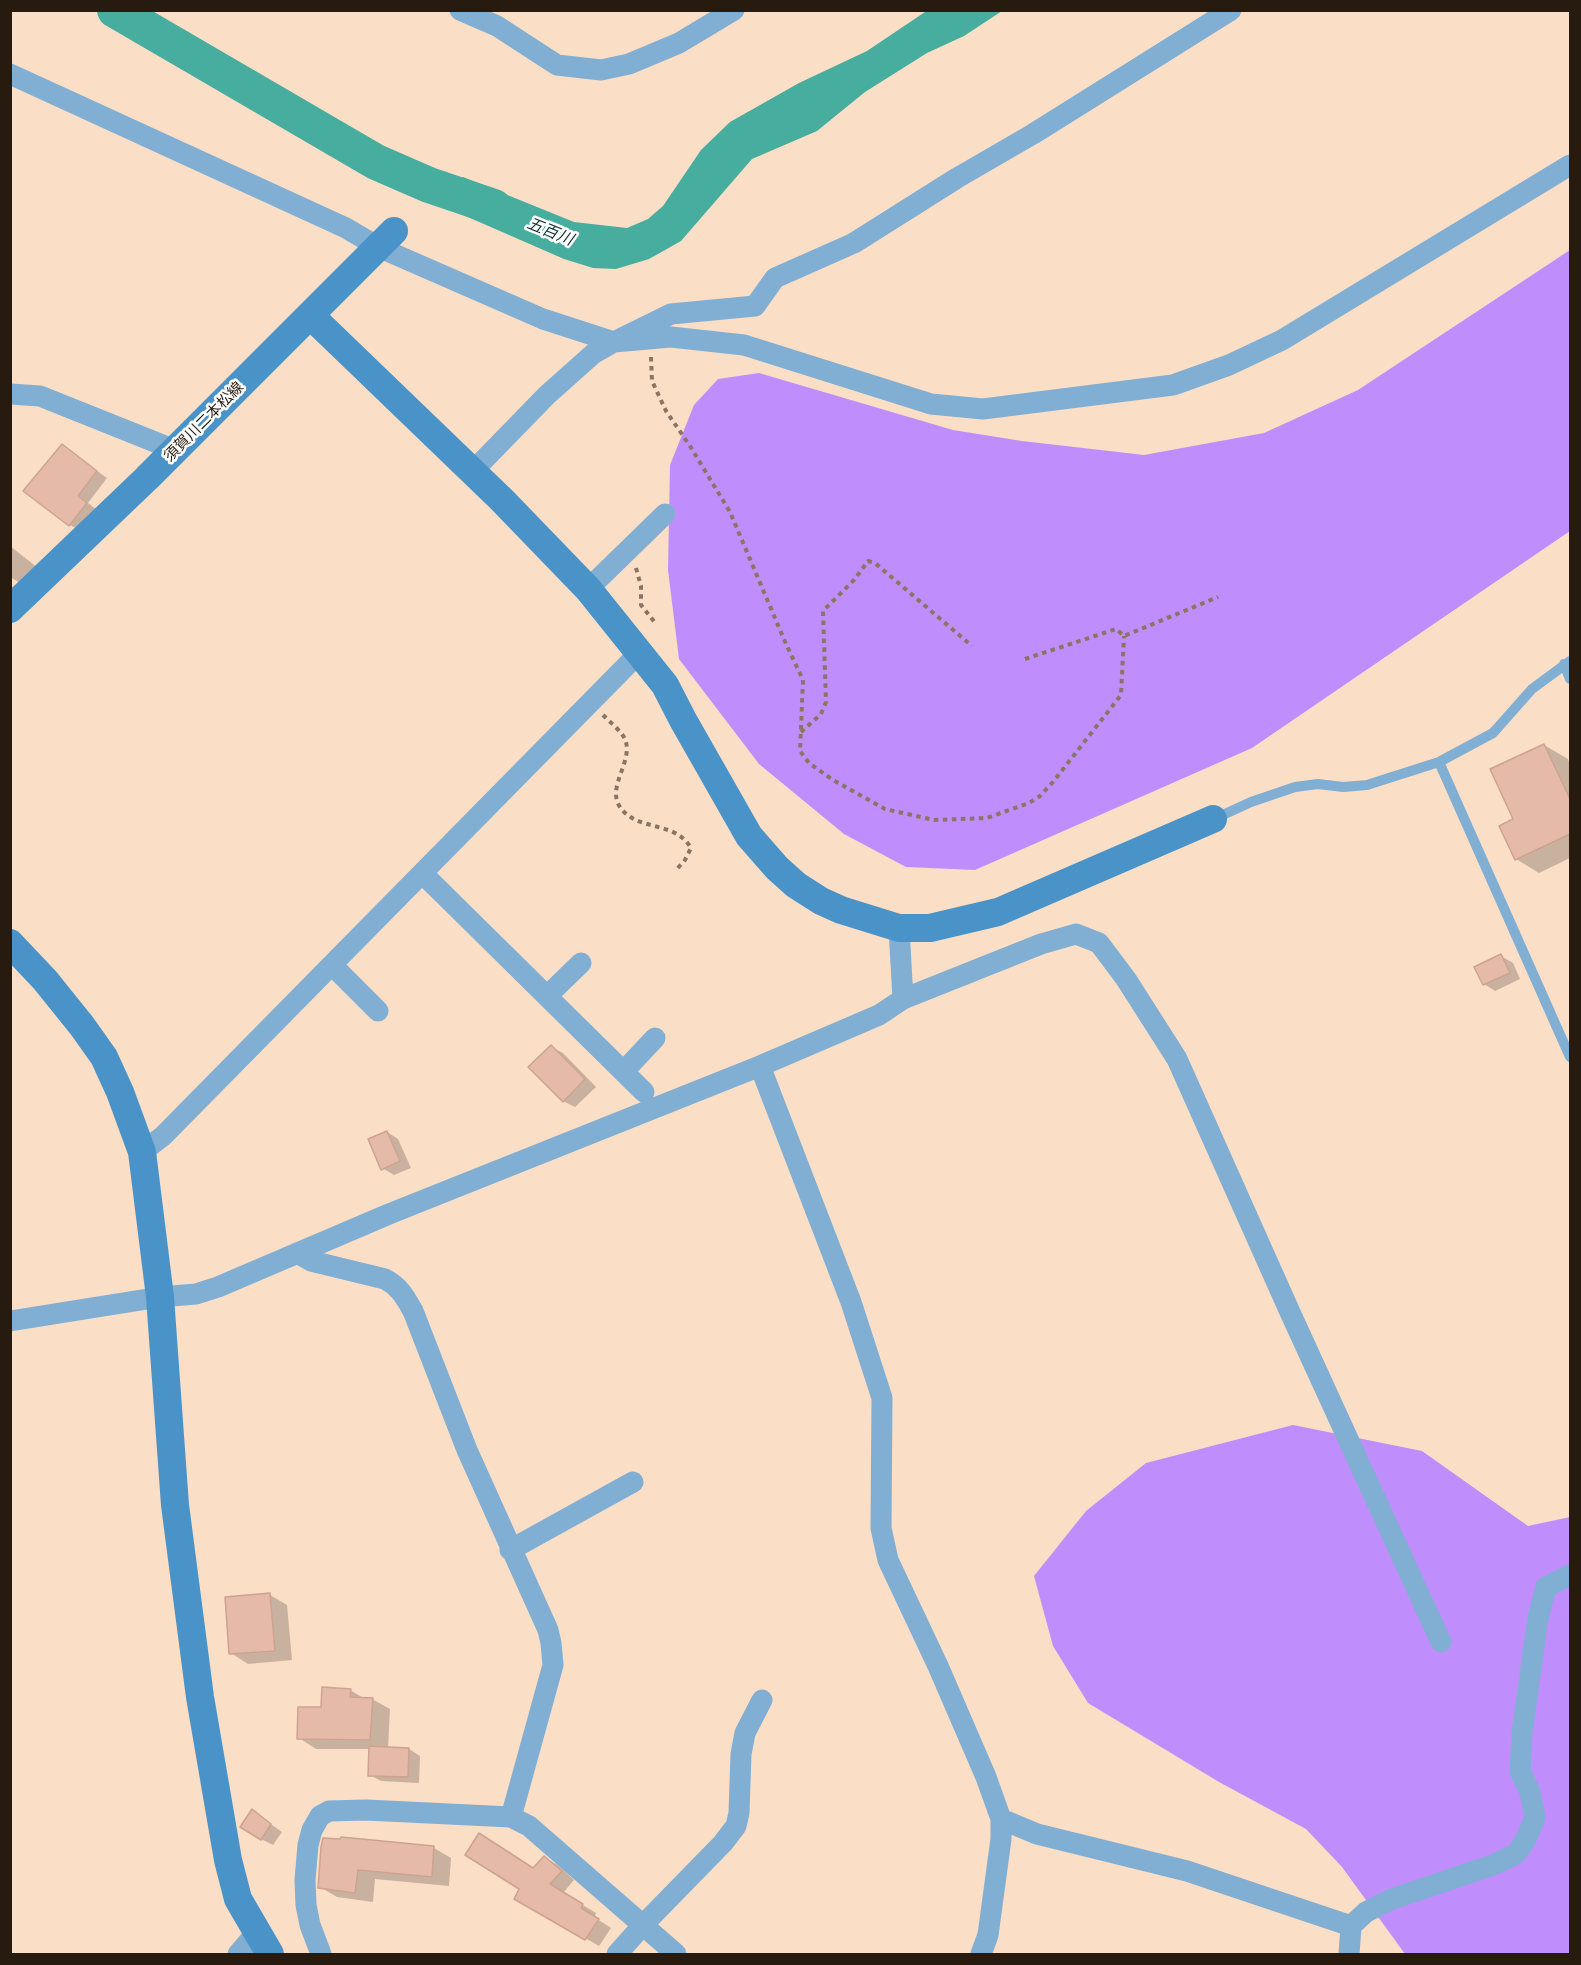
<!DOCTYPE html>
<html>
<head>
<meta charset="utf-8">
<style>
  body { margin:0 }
  #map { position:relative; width:1581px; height:1965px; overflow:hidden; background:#fbdec6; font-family:"Noto Sans",sans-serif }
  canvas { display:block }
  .frame { position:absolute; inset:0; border:12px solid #271b0f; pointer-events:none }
</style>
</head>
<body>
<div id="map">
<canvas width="1581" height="1965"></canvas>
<div class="frame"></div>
</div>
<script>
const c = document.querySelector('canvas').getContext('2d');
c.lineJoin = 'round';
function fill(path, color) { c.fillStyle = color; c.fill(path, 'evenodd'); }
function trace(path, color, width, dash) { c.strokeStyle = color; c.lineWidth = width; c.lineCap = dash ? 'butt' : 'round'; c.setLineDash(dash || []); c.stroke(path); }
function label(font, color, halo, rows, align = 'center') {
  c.font = font + ' "Noto Sans","Noto Sans JP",sans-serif'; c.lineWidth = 5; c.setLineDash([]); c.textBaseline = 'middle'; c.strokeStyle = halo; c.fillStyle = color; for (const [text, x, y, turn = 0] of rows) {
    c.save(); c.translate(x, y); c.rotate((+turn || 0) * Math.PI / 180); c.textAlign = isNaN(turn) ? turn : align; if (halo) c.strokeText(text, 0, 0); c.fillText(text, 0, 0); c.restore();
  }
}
const forest = new Path2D(`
  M1570 250V531L1252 748 975 870 906 867 844 834 759 764 679 659 668 570 670 465 694 405 718 379 759 373 953 430 1022 441 1144 455 1264 433 1358 390Z
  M1293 1425 1422 1451 1528 1526 1570 1517V1954H1405L1342 1867 1306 1829 1219 1782 1088 1703 1053 1646 1034 1576 1086 1511 1146 1463Z`);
const water = new Path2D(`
  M928 10 1002 11 964 36 927 53 865 92 817 131 752 159 681 241 649 259 616 269 593 268 564 259 438 204 463 177 574 222 627 228 648 219 663 206 701 150 730 122 799 83 867 51Z`);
const shadow = new Path2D(`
  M62 446 107 478 88 503 97 510 81 531 70 525Z
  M10 546 38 568 24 585 10 577Z
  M1544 745 1568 759 1570 765V858L1539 873 1516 859Z
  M1501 956 1513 963 1520 979 1495 991 1484 984Z
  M551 1047 563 1053 596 1087 575 1107 563 1101Z
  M387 1132 398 1139 411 1168 394 1175 382 1168Z
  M270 1595 287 1605 292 1660 248 1664 231 1653Z
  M350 1690 365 1699H372L390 1709 388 1748 409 1749 420 1756 419 1783 381 1781 370 1775 371 1749H316L299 1738 323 1709Z
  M252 1811 282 1832 273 1845 261 1839Z
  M342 1841 434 1848 451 1858 449 1886 375 1879 373 1902 337 1897 320 1887Z
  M544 1858 558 1865 574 1880 563 1893 596 1913 594 1917 611 1928 599 1946 516 1898Z`);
const river = new Path2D(`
  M115 10 376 162 429 185 494 207`);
const building = new Path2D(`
  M62 444 97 471 78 496 87 503 69 526 23 491Z
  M1544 744 1570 799V834L1515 860 1499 826 1513 819 1490 769Z
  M1501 954 1510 973 1483 985 1474 967Z
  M551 1045 585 1079 563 1102 528 1067Z
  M387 1131 400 1161 381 1170 368 1139Z
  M270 1593 275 1651 229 1654 225 1597Z
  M322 1687 351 1689 350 1697 373 1698 370 1740 297 1739 298 1707H321Z
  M369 1746 409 1748 408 1777 368 1776Z
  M252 1809 271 1824 261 1840 240 1827Z
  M479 1833 533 1868 544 1856 562 1871 550 1884 583 1904 581 1908 599 1919 585 1940 514 1899 519 1889 465 1855Z
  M341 1837 434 1846 432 1877 358 1870 355 1893 318 1888 321 1847 323 1838 340 1839Z`);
const path = new Path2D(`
  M651 357 652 381 666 411 690 446 730 512 786 644 803 680 800 751 809 763 833 780 885 809 934 820 987 818 1029 803 1040 796 1053 782 1121 695 1124 636
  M636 568 641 586V605L656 624
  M1025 659 1116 629 1124 636 1218 597
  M603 715C610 722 621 731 625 739 634 761 606 787 620 807 637 832 675 820 691 848L685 860 676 870
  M801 732 821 714 826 702 823 611 854 580 868 561 875 563 972 646`);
const lane = new Path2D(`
  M1564 664 1570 679
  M1439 762 1570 1057
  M1214 819 1251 802 1295 787 1318 784 1343 787 1367 785 1439 762 1493 733 1532 689 1570 661`);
const street = new Path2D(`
  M460 10 497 26 557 65 601 70 629 64 679 43 734 10
  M10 74 346 228 378 247 543 319 614 342 671 314 755 306 775 278 854 243 957 178 1033 134 1231 10
  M10 394 40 396 175 450
  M472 472 547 395 593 354 614 342 671 337 744 345 931 404 983 409 1173 385 1229 365 1282 340 1570 165
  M588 589 665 514
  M423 874 644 1092
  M899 928 903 999
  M332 965 378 1011
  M547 996 581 963
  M760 1066 851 1302 882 1398 881 1528 888 1560 938 1666 986 1777 1001 1819V1839L988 1935 981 1954
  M624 1071 655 1038
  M142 1152 163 1136 640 652
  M297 1253 311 1261 385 1279C400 1287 405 1297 413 1311L467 1450 548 1630 551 1643 553 1665 511 1817
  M10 1321 160 1297 196 1294 218 1287 389 1214 760 1066 879 1015 903 999 1041 944 1076 934 1099 943 1126 979 1177 1059 1289 1310 1441 1642
  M510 1550 633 1482
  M1001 1819 1037 1834 1187 1871 1351 1926
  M238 1954 256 1933
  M321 1954 310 1925 306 1905 305 1880 308 1845 312 1830 320 1816 329 1811 366 1810 511 1817 529 1826 676 1954
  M617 1954 642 1926 723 1843 736 1826 739 1813 741 1754 745 1733 762 1700
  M1349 1954 1351 1926 1366 1912 1392 1899 1493 1865 1516 1854 1526 1839 1535 1818 1530 1792 1520 1771 1522 1733 1538 1618 1546 1587 1570 1575`);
const secondary = new Path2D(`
  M311 316 502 500 588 589 665 685 683 720 749 836 777 868 796 885 821 901 841 910 899 928H930L998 912 1213 819
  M10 609 147 478 394 231
  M10 943 45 980 82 1026 104 1057 120 1092 142 1152 160 1297 175 1505 200 1697 228 1860 238 1899 270 1954`);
const streetNames = [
  ["須賀川二本松線",204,422,-45]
];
const waterNames = [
  ["五百川",550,232,22]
];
fill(forest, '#bf8efc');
fill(water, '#47ad9f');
fill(shadow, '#0003');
trace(river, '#47ad9f', 36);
fill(building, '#e6baa8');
trace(building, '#cda291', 1.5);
trace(path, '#897564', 4, [4.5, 4.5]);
trace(lane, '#81aed3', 10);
trace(street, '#81aed3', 21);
trace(secondary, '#4a93c9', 28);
label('15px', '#271b0f', '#fff', streetNames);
label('italic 16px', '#14342f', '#fff', waterNames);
</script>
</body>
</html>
